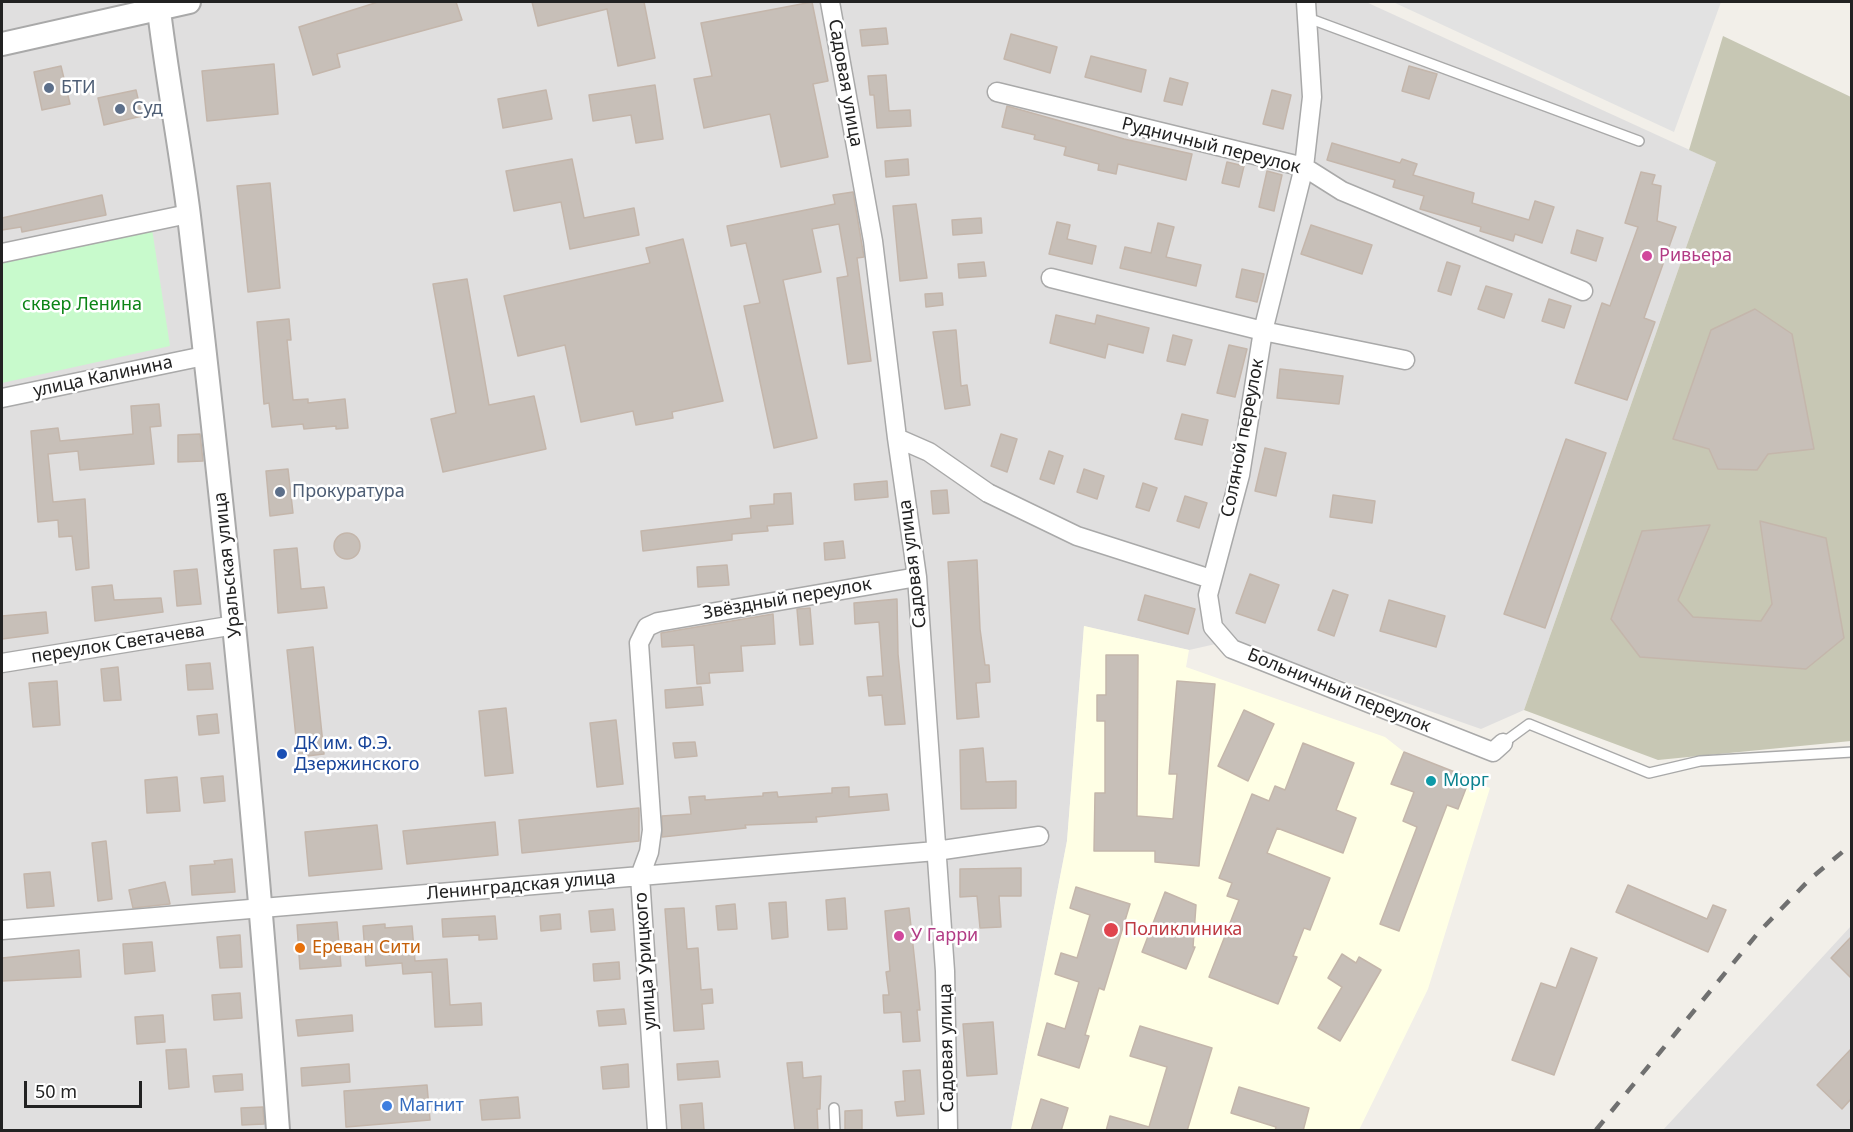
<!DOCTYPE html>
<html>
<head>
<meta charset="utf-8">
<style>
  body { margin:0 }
  #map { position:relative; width:1853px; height:1132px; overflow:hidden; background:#f2efe9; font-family:"Noto Sans",sans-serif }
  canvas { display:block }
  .frame { position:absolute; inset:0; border:3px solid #222; pointer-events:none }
  .scale { position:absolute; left:24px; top:1081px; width:118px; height:27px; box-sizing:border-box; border:3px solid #222; border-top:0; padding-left:8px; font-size:18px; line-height:21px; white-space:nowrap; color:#222; -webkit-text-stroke:4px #fff; paint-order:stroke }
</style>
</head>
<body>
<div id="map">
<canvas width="1853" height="1132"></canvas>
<div class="frame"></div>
<div class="scale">50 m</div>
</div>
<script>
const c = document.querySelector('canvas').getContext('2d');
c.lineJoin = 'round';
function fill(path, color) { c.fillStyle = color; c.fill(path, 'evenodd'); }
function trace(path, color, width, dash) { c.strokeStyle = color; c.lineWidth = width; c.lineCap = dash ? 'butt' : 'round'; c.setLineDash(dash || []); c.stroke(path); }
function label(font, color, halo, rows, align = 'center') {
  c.font = font + ' "Noto Sans",sans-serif'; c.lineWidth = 5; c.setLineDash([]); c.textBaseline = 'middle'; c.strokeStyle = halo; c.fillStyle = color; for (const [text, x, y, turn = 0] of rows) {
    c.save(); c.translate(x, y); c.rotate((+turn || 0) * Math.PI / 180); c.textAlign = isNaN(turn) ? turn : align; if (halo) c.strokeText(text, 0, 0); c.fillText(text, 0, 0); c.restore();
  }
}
const residential = new Path2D(`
  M2 2H1366L1716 162 1524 710 1481 729 1229 641 1189 650 1084 626 1067 841 1011 1130H2Z
  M1851 926V1130H1663Z`);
const education = new Path2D(`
  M1084 626 1189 650 1186 667 1385 737 1404 752 1490 788 1428 989 1359 1130H1011L1067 841Z`);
const construction = new Path2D(`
  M1723 36 1851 97V741L1658 760 1524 710 1716 162 1689 150Z`);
const park = new Path2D(`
  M152 229 170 346 2 383V262Z`);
const parking = new Path2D(`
  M1393 2H1721L1674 132Z`);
const building = new Path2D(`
  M378 2H456L462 20 337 54 340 67 313 75 299 27Z
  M532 2H644L655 58 618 66 607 9 538 26Z
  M812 2 828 81 813 84 828 157 781 167 770 114 704 128 694 79 712 76 701 23Z
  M886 28 888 44 862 46 860 30Z
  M1011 34 1057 47 1050 73 1004 59Z
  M1091 56 1146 70 1141 92 1085 77Z
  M274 64 278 114 207 121 202 71Z
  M61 66 70 104 42 110 34 72Z
  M1409 66 1437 74 1429 99 1402 91Z
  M886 75 889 111 910 110 911 126 877 128 874 95H870L868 76Z
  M1170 78 1188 83 1182 105 1164 101Z
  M655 85 663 139 636 143 631 115 593 121 589 95Z
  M136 90 142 116 104 125 98 98Z
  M546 90 552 119 503 128 498 99Z
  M1272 90 1291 95 1283 129 1263 124Z
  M1007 106 1124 139 1192 154 1186 180 1118 164 1116 174 1098 170 1099 164 1064 155 1066 147 1034 139 1035 135 1002 127Z
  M1332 143 1400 163 1402 159 1417 164 1413 175 1474 193 1472 203 1529 220 1535 201 1554 207 1542 243 1515 234 1513 241 1480 231 1481 227 1420 209 1424 196 1393 187 1395 180 1327 160Z
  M572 159 584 218 634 208 639 235 570 249 561 202 514 211 506 171Z
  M908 159 909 175 886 177 885 161Z
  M1227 162 1244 166 1239 187 1222 183Z
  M1267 171 1282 175 1274 211 1259 207Z
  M1641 172 1655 175 1652 184 1661 186 1657 221 1676 227 1644 318 1655 322 1627 400 1575 383 1602 303 1610 306 1638 227 1625 223Z
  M270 183 280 288 248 292 237 186Z
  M853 192 864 257 857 258 871 361 848 364 837 278 848 276 839 224 812 229 821 272 783 280 817 438 774 448 744 306 760 303 746 243 731 246 727 226 835 204 833 195Z
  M102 195 106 215 22 232 21 227 2 230V218Z
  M916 204 927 278 900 281 893 206Z
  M981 218 982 233 953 235 952 220Z
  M1057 222 1070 225 1067 239 1096 246 1092 264 1049 254Z
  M1158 223 1174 227 1166 257 1201 265 1196 286 1120 268 1125 247 1151 253Z
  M1311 225 1372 245 1362 274 1301 254Z
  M1577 230 1603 238 1596 261 1571 253Z
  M683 239 723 401 672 412 673 418 636 425 633 411 581 422 565 345 518 356 504 296 650 263 646 248Z
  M984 262 986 276 959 278 958 264Z
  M1447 262 1460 266 1451 295 1438 291Z
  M1242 269 1264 274 1257 302 1236 297Z
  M467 279 489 405 534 396 546 449 443 472 431 419 456 413 433 284Z
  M1486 286 1512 294 1504 318 1478 309Z
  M942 293 943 305 926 307 925 294Z
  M1549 299 1571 306 1564 328 1542 321Z
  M1755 309 1792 334 1814 449 1768 454 1757 470 1718 469 1709 449 1673 439 1711 330Z
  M1056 315 1095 324 1097 315 1149 328 1143 353 1108 344 1105 358 1050 343Z
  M289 319 291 340H287L293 400 308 399V403L345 399 348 428 336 429V426L304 429 303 424 272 427 269 403 264 404 257 322Z
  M956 330 961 386 967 385 970 405 945 409 933 332Z
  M1173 335 1192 340 1185 365 1167 361Z
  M1229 345 1247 349 1235 397 1217 393Z
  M1280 369 1343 376 1339 404 1277 398Z
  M159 404 161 426 150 427 154 464 80 470 78 451 48 454 53 502 85 499 89 568 76 570 72 536 59 537 58 520 38 522 31 431 58 428 60 441 133 434 131 406Z
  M1182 414 1208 420 1202 445 1175 439Z
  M200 434 203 461 178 462V435Z
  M1001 434 1017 439 1007 472 991 466Z
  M1566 439 1606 453 1545 628 1504 614Z
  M1265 448 1286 453 1276 496 1255 491Z
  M1049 451 1063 456 1054 484 1040 479Z
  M288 469 293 513 270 516 266 471Z
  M1084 469 1104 476 1097 499 1077 492Z
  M887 481 888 497 855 500 854 484Z
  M1143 483 1157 488 1149 511 1136 507Z
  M947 490 949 513 933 514 931 491Z
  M791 493 793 524 767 526 768 531 732 534V540L643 551 641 531 751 518 750 506 774 504V494Z
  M1333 495 1375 501 1372 523 1330 517Z
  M1185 496 1207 503 1199 528 1177 521Z
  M1760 521 1826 538 1844 638 1806 669 1640 657 1611 619 1642 531 1710 525 1678 600 1693 617 1761 621 1772 604Z
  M334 546a13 13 0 1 1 26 0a13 13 0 1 1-26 0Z
  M843 541 845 558 825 560 824 543Z
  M297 548 301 589 324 587 327 608 278 613 274 550Z
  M977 560 980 629 985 665H989L990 682 976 683 979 717 957 719 948 562Z
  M727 565 729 585 698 587 697 567Z
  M197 569 201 604 177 606 174 571Z
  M1250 574 1279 585 1265 623 1236 613Z
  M112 585 114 600 161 598 163 612 95 621 92 587Z
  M1333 590 1348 595 1334 636 1318 630Z
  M1145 595 1195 609 1188 634 1138 620Z
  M897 599 898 654 905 724 885 725 882 695 869 696 867 677 883 676 879 622 855 624 854 603Z
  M1389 600 1445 616 1436 647 1380 631Z
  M810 608 813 644 800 645 797 609Z
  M46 612 48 633 2 639V616Z
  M773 614 775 644 741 646 743 671 709 673 710 683 697 684 694 645 662 647 661 633Z
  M313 647 324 754 298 757 287 650Z
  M1106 655H1138L1137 816 1173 819 1177 774H1169L1177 681 1215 684 1199 866 1155 862V851H1094L1095 793H1105V721H1097V695H1106Z
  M210 663 213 689 188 690 186 665Z
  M118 667 121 700 104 701 101 669Z
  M57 681 60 725 33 727 29 683Z
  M701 687 703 705 666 708 665 690Z
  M506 708 513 773 485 776 479 711Z
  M1244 710 1274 724 1248 781 1218 766Z
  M217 714 219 733 199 735 197 716Z
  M616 720 623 784 597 787 590 723Z
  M695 742 697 756 675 758 673 743Z
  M1303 743 1354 763 1336 810 1356 818 1343 853 1277 828 1267 853 1330 878 1310 930 1304 928 1293 956 1297 957 1278 1004 1209 977 1239 900 1227 896 1232 883 1219 878 1252 794 1269 801 1275 786 1285 790Z
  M983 748 986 782 1016 781V808L961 809 960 750Z
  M1404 752 1470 778 1458 809 1447 805 1399 931 1380 924 1417 827 1403 821 1414 792 1391 784Z
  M223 776 225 801 204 803 201 778Z
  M177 777 180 811 147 813 145 780Z
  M849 787V797L887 794 889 810 816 817 817 822 745 825 746 828 662 837V816L691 814 689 797 705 796V800L763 796V793L777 792 778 797 832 793V788Z
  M639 808V841L522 853 519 820Z
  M495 822 498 855 407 864 403 831Z
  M377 825 382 869 309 876 305 832Z
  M106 841 112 899 98 901 92 843Z
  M232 859 235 892 192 895 190 866 215 864 214 861Z
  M1021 868V896H999L1001 927 980 928 977 896 960 897V869Z
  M50 872 54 906 27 908 24 874Z
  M165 882 170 904 133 908 129 890Z
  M1628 885 1707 919 1713 905 1726 910 1708 952 1616 912Z
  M1076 887 1130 904 1104 990 1099 988 1085 1035 1089 1036 1079 1068 1038 1055 1047 1023 1065 1029 1079 982 1055 974 1061 953 1077 958 1090 915 1070 908Z
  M1165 892 1196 905 1193 947H1195L1186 969 1142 952Z
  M845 898 847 929 828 930 826 900Z
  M786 902 788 937 772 939 769 903Z
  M735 904 737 929 718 930 716 906Z
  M684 908 687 949 698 948 701 990 712 989 713 1003 702 1004 704 1029 674 1031 665 909Z
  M909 908 920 1010H917L920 1041 903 1042 901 1012 884 1013 883 995H889L886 972 890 971 885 911Z
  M613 909 615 930 591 932 589 911Z
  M560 914 561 929 541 931 540 916Z
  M495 916 497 939 479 940V935L443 937 442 919Z
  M337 922 341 966 300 969 297 925Z
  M385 924V928L412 926 415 961 447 959 450 1005 481 1003 482 1025 435 1027 432 972 403 974 402 963 366 966 363 926Z
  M240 935 242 967 220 968 217 937Z
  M1851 937V978L1831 958Z
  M152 942 155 971 125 974 123 944Z
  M1571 948 1597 958 1554 1075 1512 1060 1541 983 1556 988Z
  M79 950 81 977 2 981V958Z
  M1342 954 1356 963 1359 957 1381 970 1340 1041 1318 1028 1342 987 1328 978Z
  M619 962 620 979 594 981 593 964Z
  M240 993 242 1018 214 1020 212 995Z
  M624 1009 626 1024 599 1026 597 1011Z
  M163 1015 165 1042 137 1044 135 1017Z
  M352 1015 353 1031 298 1036 296 1020Z
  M993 1022 997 1074 967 1076 963 1024Z
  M1140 1026 1212 1048 1187 1131H1106L1110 1116 1149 1127 1167 1067 1130 1056Z
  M186 1049 189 1087 169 1089 166 1050Z
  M1851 1049V1099L1842 1109 1817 1085Z
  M718 1061 720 1077 678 1080 677 1064Z
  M802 1062 803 1078 821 1076 820 1109H817L818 1131H795L787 1063Z
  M349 1064 350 1082 302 1086 301 1068Z
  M628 1064 629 1087 603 1089 601 1067Z
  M920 1070 924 1114 897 1116 895 1102 905 1101 903 1071Z
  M242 1074 243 1090 215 1092 213 1076Z
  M427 1085 430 1120 346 1127 344 1091Z
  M1239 1087 1309 1108 1303 1131H1275L1276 1127 1231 1113Z
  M518 1097 520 1118 482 1120 480 1100Z
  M1041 1099 1068 1108 1061 1131H1031Z
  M702 1103 704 1130 682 1131 680 1105Z
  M263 1107 264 1124 242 1125 241 1108Z
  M862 1110V1131H845V1111Z`);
const service = new Path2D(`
  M1308 18 1639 141
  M1503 743 1529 724 1649 773 1700 761 1852 752
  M834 1108 835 1130`);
const minor = new Path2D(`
  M830 2 873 241 897 438 917 577 945 971 948 1130
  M1306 2 1312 97 1304 167 1263 331 1405 360
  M997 92 1304 167 1342 191 1583 291
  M2 253 188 214
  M1051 278 1263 331 1240 475 1208 595 1213 627 1232 649 1493 752 1503 743
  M2 398 204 356
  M897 438 929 452 988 493 1077 536 1211 579
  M2 663 235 625
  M2 930 936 851 1039 836
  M657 1130 640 876 649 852 652 830 639 643 647 627 658 622 917 577`);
const tertiary = new Path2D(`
  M158 2C166 73 180 144 189 216 225 520 256 825 278 1130
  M2 44 189 2`);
const rail = new Path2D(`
  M1596 1130 1758 933 1810 879 1852 844`);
const markers = [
  [49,88,6,"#5c6f8a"],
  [120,109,6,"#5c6f8a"],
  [1647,256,6,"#d1479c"],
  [280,492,6,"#5c6f8a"],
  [282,754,6,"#1a4fb4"],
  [1431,781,6,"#0f9aa8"],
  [1111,930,8,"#e0444e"],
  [899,936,6,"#d1479c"],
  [300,948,6,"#e8710a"],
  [387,1106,6,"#3f7fe0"]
];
const streetNames = [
  ["Садовая улица",845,83,80],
  ["Рудничный переулок",1211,146,14],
  ["улица Калинина",103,377,-12],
  ["Соляной переулок",1243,438,-79],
  ["Садовая улица",913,564,-97],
  ["Уральская улица",228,565,-96],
  ["Звёздный переулок",787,599,-10],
  ["переулок Светачева",118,644,-9],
  ["Больничный переулок",1339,691,22],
  ["Ленинградская улица",521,886,-5],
  ["улица Урицкого",646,961,-94],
  ["Садовая улица",947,1048,-91]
];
const serviceNames = [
  ["БТИ",61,88],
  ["Суд",132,109],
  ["Прокуратура",292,492]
];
const hotelNames = [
  ["Ривьера",1659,256],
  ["У Гарри",911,936]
];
const parkNames = [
  ["сквер Ленина",82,305]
];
const transitNames = [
  ["ДК им. Ф.Э.",294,744],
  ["Дзержинского",294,765]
];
const cultureNames = [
  ["Морг",1443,781]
];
const healthNames = [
  ["Поликлиника",1124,930]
];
const foodNames = [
  ["Ереван Сити",312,948]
];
const shopNames = [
  ["Магнит",399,1106]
];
fill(residential, '#e0dfdf');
fill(education, '#ffffe5');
fill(construction, '#c7c7b4');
fill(park, '#c8facc');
fill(parking, '#e2e2e2');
fill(building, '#c7bfb8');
trace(building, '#c4b6ab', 1.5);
trace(service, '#a9a9a9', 12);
trace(minor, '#a9a9a9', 21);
trace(tertiary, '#a9a9a9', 26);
trace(service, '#fff', 9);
trace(minor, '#fff', 18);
trace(tertiary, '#fff', 22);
trace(rail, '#707070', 4.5, [12, 12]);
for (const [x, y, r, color] of markers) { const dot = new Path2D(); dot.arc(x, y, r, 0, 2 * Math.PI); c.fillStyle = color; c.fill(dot); trace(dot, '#fff', 2); }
label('18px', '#222', '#fff', streetNames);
label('18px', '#4e5e75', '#fff', serviceNames, 'left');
label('18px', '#b23c85', '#fff', hotelNames, 'left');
label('18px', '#0c8416', '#fff', parkNames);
label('18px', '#164399', '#fff', transitNames, 'left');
label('18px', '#0d838f', '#fff', cultureNames, 'left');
label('18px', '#be3a42', '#fff', healthNames, 'left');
label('18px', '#c56008', '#fff', foodNames, 'left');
label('18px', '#366cbe', '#fff', shopNames, 'left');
</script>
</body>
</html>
